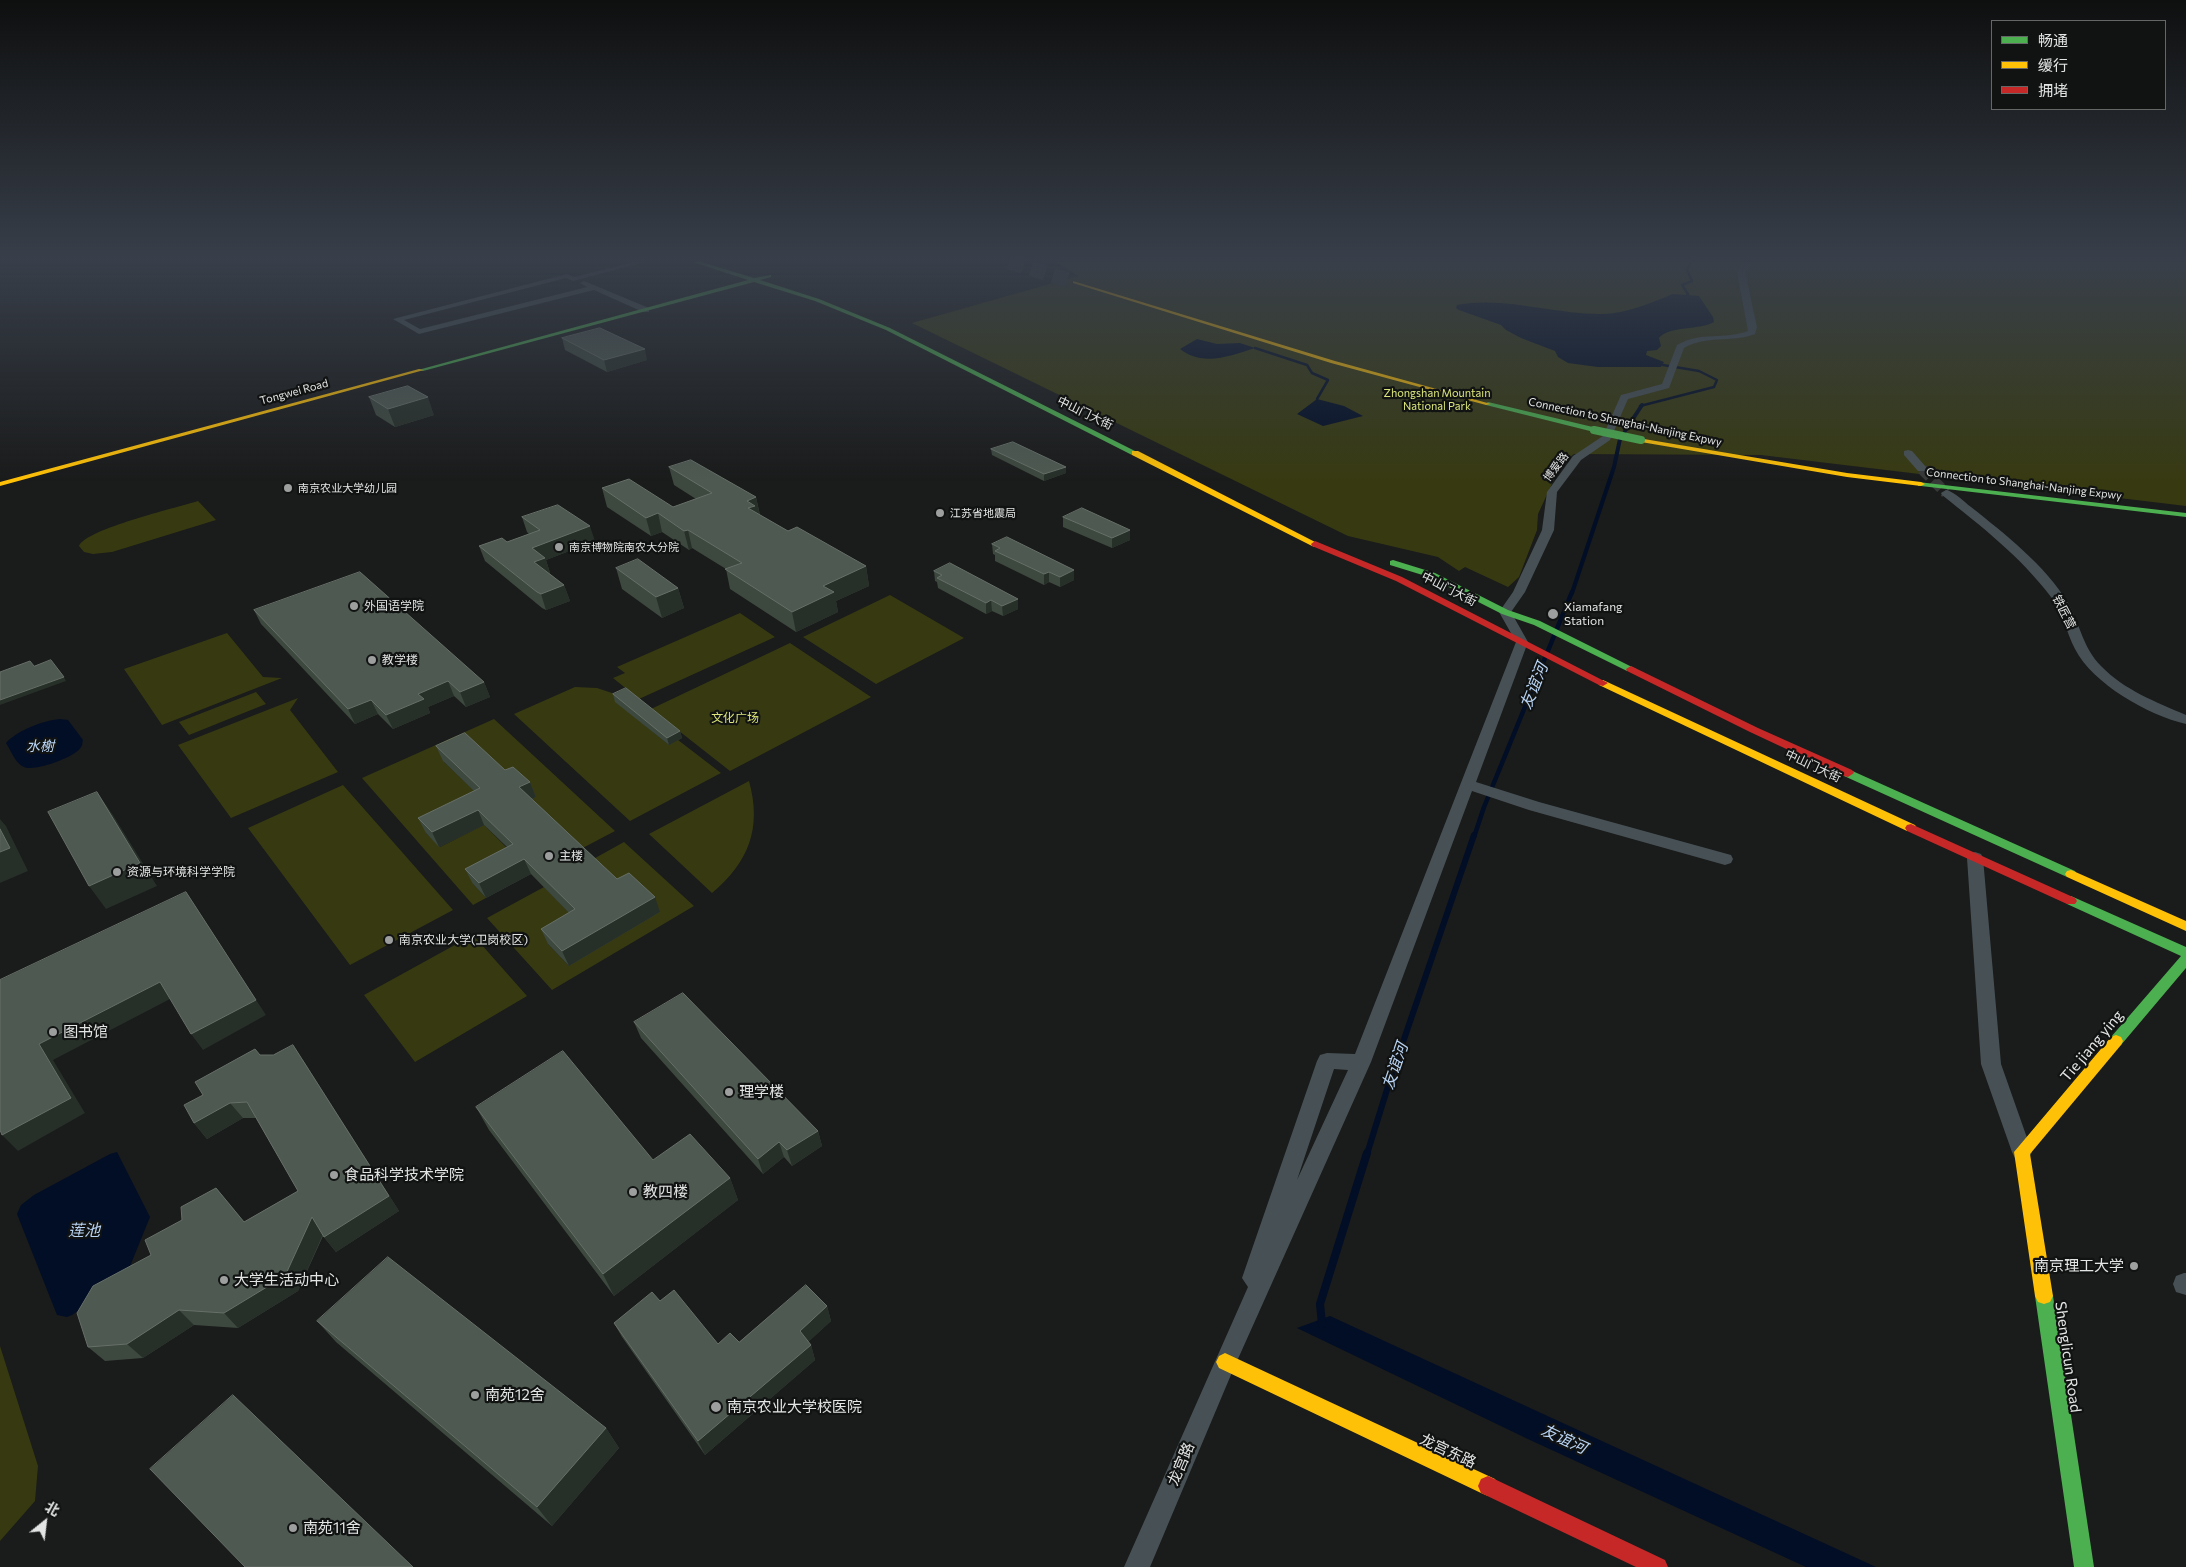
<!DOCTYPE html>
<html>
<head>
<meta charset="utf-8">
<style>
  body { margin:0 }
  #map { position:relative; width:2186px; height:1567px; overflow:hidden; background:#1a1b1b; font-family:Commissioner,"Noto Sans SC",sans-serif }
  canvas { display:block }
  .legend { position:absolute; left:1991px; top:20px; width:175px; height:90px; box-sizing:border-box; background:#111313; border:1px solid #656767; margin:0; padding:6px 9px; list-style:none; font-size:15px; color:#e3e5e4 }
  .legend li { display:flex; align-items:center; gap:10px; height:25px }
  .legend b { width:25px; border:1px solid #656767 }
  .north { position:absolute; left:20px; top:1497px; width:50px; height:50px; -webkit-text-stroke:4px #111313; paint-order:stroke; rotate:29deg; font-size:14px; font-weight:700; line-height:20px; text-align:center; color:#e3e5e4 }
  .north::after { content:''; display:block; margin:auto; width:18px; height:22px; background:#e3e5e4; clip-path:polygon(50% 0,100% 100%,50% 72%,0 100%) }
</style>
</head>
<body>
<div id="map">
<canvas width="2186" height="1567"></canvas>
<ul class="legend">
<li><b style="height:6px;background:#4caf50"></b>畅通</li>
<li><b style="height:6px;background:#ffc107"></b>缓行</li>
<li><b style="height:6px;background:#c62828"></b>拥堵</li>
</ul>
<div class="north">北</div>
</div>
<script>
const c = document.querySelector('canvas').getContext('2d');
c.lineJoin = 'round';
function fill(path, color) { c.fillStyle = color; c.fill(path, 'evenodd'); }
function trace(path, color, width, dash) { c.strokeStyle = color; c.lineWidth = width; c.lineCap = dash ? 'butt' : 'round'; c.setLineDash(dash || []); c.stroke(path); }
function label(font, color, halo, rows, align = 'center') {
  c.font = font + ' Commissioner,"Noto Sans SC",sans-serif'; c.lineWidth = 4.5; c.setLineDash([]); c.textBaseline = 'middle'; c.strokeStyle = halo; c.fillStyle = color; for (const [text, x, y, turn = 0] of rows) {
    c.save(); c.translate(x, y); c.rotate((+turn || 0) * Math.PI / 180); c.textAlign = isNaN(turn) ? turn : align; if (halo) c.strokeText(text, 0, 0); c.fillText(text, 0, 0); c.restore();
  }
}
const green = new Path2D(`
  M1056 262H2186V506L1761 455 1574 454 1566 460 1557 473 1538 514 1537 530 1519 577 1508 587 1465 567 1459 571 1438 557 1348 536 912 323 1078 276Z
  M198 501 216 520 112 552 93 554 84 552 79 546C86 529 176 508 198 501Z
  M890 595 964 638 876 684 803 637Z
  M740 613 775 637 639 699 613 678 625 673 617 667Z
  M227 633 263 677 282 678 162 725 124 669Z
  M790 643 871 697 730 771 651 709Z
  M575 687 597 688 624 697 616 702 669 745 678 740 721 773 630 821 514 714Z
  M256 692 266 704 189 735 179 722Z
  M298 698 290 710 338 772 231 818 178 745Z
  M494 719 615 831 577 851 443 761 487 803 426 833 440 847 484 825 519 860 473 884 486 898 473 905 362 778Z
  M749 781C762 828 749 862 712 893L649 834Z
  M343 785 453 910 350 965 248 828Z
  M624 842 694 906 552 990 487 918 544 887 581 925 548 944 569 966 623 894 588 862Z
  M473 935 527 996 415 1062 364 995Z
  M0 1346 38 1466 35 1501 0 1541Z`);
const water = new Path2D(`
  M1673 294 1699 296 1713 317 1714 322C1701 330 1668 326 1659 338L1661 346 1657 350 1647 351 1646 355 1664 362 1661 367H1598L1568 363 1558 357 1555 351 1521 338 1506 330 1501 325 1459 310 1456 308 1457 305C1507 296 1554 315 1603 314 1625 314 1653 302 1673 294Z
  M1197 339 1217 344 1240 343 1255 348C1230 356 1203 367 1180 349Z
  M1317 399 1344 406 1363 416 1323 426 1297 414Z
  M60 719 68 720 83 740C82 742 83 745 81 747 76 757 34 772 24 767 16 764 11 751 6 743 18 730 42 721 60 719Z
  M117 1152 150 1217 124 1281 72 1315 67 1317 57 1315 17 1214 21 1205 34 1195 110 1154Z
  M1330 1316 1876 1567H1806L1530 1440 1297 1328Z`);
const streamFar4 = new Path2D(`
  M1683 300 1688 294 1682 285 1692 281 1687 270 1691 262
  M1255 348 1307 365 1312 373 1328 380 1317 399
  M1640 406 1714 387 1717 380 1699 371 1663 365`);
const streamFar3 = new Path2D(`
  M1625 431 1642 405
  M1572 593 1614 467 1620 439`);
const streamFar2 = new Path2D(`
  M1474 837 1484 807 1572 592`);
const streamFar1 = new Path2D(`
  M1367 1154 1390 1080 1474 835`);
const stream = new Path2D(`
  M1322 1324 1320 1304 1367 1153`);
const streetTunnel = new Path2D(`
  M1922 469 1946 493`);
const highwayTunnel = new Path2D(`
  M1009 262 1075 282`);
const street = new Path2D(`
  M634 262H645L573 281 566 278 404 320 420 329 587 287 580 283 584 281 649 308V312H643L594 290 419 334 393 319 567 274 574 277Z
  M1745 262H1752L1745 272 1757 327 1755 334C1732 343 1706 335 1684 348L1669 388 1628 399 1610 440 1581 460 1557 492 1554 530 1525 592 1511 612 1528 642 1476 782 1539 802 1731 855 1733 859 1731 863 1725 865 1529 810 1472 791 1371 1062 1233 1370 1150 1567H1124L1248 1287 1242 1278 1317 1061 1320 1055 1327 1053 1355 1054 1516 642 1499 612 1513 592 1542 530 1547 492 1573 456 1603 436 1621 395 1662 384 1677 345C1701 331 1724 340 1748 331L1737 272ZM1334 1069 1348 1070 1297 1180Z
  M1908 450 1912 451 1926 467V471H1918L1904 455V451Z
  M1946 490C1955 492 1963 501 1971 507 2005 534 2045 565 2068 603 2080 624 2083 648 2101 666 2124 690 2156 702 2186 715V724C2148 715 2093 684 2075 649 2066 632 2063 612 2051 597 2021 557 1981 526 1942 495L1941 493Z
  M1975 852 1981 854 1983 858 2001 1064 2032 1152 2029 1158 2022 1161 2015 1158 2012 1152 1981 1064 1967 858 1969 854Z
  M2184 1273H2186V1295L2176 1292 2173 1284 2176 1276Z`);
const fast = new Path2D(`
  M693 262H701L754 278 771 275V277L760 280 819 299 890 328 1139 453 1132 455 886 330 815 301 754 282 423 371 418 370 748 280Z
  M1488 402 1597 428 1598 430 1594 432 1486 405 1485 404Z
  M1918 482 2186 513V517L1921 486H1918Z
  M1393 560 1435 573 1508 610 1540 621 1636 669 1635 671H1627L1534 625 1502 614 1429 577 1390 565V561Z
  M1848 769 2075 871 2077 874 2075 877H2067L1844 776 1842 773Z
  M2071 896 2186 947V968L2121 1045 2116 1047 2111 1045 2109 1041 2111 1037 2181 956 2067 904 2065 901 2067 898Z
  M2044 1288 2050 1290 2053 1296 2094 1567H2074L2035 1296 2038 1290Z`);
const slow = new Path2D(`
  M1073 281 1335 361 1491 404 1486 405 1331 363 1073 283Z
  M419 369 424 370 0 486V482Z
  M1638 438 1847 473 1921 482 1925 484 1921 486 1847 477 1641 442H1638Z
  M1132 451H1138L1319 544 1315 547 1312 546 1132 455Z
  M1603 680 1915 825 1917 828 1915 831H1907L1599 685 1598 683Z
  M2071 870 2186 921V931L2067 877 2065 874 2067 871Z
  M2116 1035 2121 1037 2123 1041 2121 1045 2030 1154 2053 1296 2050 1302 2044 1304 2038 1302 2035 1296 2014 1152 2111 1037Z
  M1225 1353 1495 1479 1498 1486 1495 1493 1488 1496 1481 1493 1219 1368 1216 1362 1219 1356Z`);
const jam = new Path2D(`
  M1315 541 1402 577 1608 683 1603 686 1599 685 1396 581 1312 546 1311 544Z
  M1631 666 1758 728 1852 770 1854 773 1848 777 1844 776 1750 732 1627 671 1626 669Z
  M1911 824 2075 898 2077 901 2075 904H2067L1907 831 1905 828 1907 825Z
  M1488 1476 1665 1560 1668 1567H1636L1481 1493 1478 1486 1481 1479Z`);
const fastBridge = new Path2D(`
  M1594 430 1641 440`);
const wall = new Path2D(`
  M562 338 647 360 607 372 565 350Z
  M369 397 434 415 395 427 376 415Z
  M991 449 1066 467V473L1044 481 992 455Z
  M669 467 756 497 760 515 788 531 866 566 869 586 836 601 838 612 796 632 730 589 726 569 692 548 689 550 662 532 651 536 607 507 602 488 673 507 696 499 674 485Z
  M522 517 595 541 546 560 550 573H549L564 585 570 601 546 610 542 608 485 561 479 546 507 542 529 534 527 532Z
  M1063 517 1130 530V540L1112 548 1063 527Z
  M992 544 1074 580 1060 587 1049 582 1044 585 995 561V555L993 554Z
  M616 568 678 588 684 608 662 618 622 589Z
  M934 571 1018 609 1003 616 992 611 986 614 938 588 937 582 935 581Z
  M254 610 484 682 490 697 466 707 454 696 428 707 430 713 393 729 378 714 355 724 261 624Z
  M613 694 680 731 682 738 669 745 615 702Z
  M436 746 505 770 530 782 536 797 532 799 617 879 660 912 569 966 548 944 541 929 569 913 531 874 486 898 473 884 465 869 507 847 484 825 439 847 426 833 418 818 474 791 443 761Z
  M634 1022 818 1131 822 1146 792 1166 784 1157 763 1174 641 1038Z
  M260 1055 303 1060 399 1211 336 1252 323 1236 298 1291 238 1328 194 1325 143 1358 105 1361 88 1347 151 1255 182 1220 216 1188 244 1222 298 1191 256 1118H243L207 1139 194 1123 203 1095Z
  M476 1107 653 1160 730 1178 738 1200 614 1296 489 1130Z
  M660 1301 718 1344 739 1342 827 1306 831 1321 808 1342 811 1345 815 1360 705 1455 622 1337 614 1323Z
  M317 1321 606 1428 619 1448 552 1526 336 1342Z`);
const shadedWall = new Path2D(`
  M645 349 647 360 607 372 604 360Z
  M428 397 434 415 395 427 388 409Z
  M1066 467V473L1044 481V474Z
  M756 497 760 516 751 527 747 501Z
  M658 513 662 532 651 536 646 518Z
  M590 526 595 541 546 560 550 573 539 577 534 562 532 548Z
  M688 530 692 548 689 550 684 531Z
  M1130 530V540L1112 548V538Z
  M866 566 869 586 836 601 838 612 796 632 792 612 823 586Z
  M1074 570V580L1060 587V577Z
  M1049 572V582L1044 585V574Z
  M564 585 570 601 546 610 541 594Z
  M678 588 684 608 662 618 656 597Z
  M1018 599V609L1003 616 1002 606Z
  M991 600 992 611 986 614V603Z
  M64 677 66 681 0 705V700Z
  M448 681 454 696 428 707 430 713 393 729 386 715 418 694Z
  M484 682 490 697 466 707 460 692Z
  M371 700 378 714 355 724 348 709Z
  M680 731 682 738 669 745 667 738Z
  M530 782 536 797 525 802 519 787Z
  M97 792 113 815 157 886 106 909 89 886Z
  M478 810 484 825 439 847 432 832Z
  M0 819 6 826 28 871 0 883Z
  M524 859 531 874 486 898 479 883Z
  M186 892 266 1015 203 1050 191 1034Z
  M655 897 660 912 569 966 562 951Z
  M160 982 172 998 53 1060 85 1113 18 1151 2 1135 39 1044Z
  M293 1045 303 1060 399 1211 336 1252 324 1237Z
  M230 1103 243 1118 207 1139 194 1123Z
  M818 1131 822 1146 792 1166 787 1150Z
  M779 1142 784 1157 763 1174 758 1159Z
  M730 1178 738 1200 614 1296 603 1274Z
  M216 1188 229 1203 257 1237 244 1222Z
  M312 1217 324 1232 298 1291 238 1328 224 1313Z
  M827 1306 831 1321 805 1345 800 1331Z
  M179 1310 194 1325 143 1358 127 1344Z
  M811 1345 815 1360 705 1455 698 1441Z
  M606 1428 619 1448 552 1526 537 1507Z`);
const building = new Path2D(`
  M600 328 645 349 604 360 562 338Z
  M408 386 428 397 388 409 369 397Z
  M1013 442 1066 467 1044 474 991 449Z
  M691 460 756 497 747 501 755 506 748 508 788 531 797 527 866 566 823 586 834 592 792 612 725 569 742 563 688 530 684 531 658 513 646 518 602 488 629 479 673 507 712 493 669 467Z
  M558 505 590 526 532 548 545 558 534 562 564 585 541 594 537 592 479 546 502 538 507 542 540 530 522 517Z
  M1082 508 1130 530 1112 538 1063 517Z
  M1007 537 1074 570 1060 577 1049 572 1044 574 995 551 1000 548 992 544Z
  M638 559 678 588 656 597 616 568Z
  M950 563 1018 599 1002 606 991 600 986 603 937 578 942 575 934 571Z
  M360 572 484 682 460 692 448 681 418 694 424 699 386 715 371 700 348 709 254 610Z
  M51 660 64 677 0 700V672L30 661 34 666Z
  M626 688 680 731 667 738 613 694Z
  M465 733 505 770 513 767 530 782 519 787 617 879 629 873 655 897 562 951 541 929 575 909 524 859 479 883 465 869 513 844 478 810 432 832 418 818 480 788 436 746Z
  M97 792 140 863 89 886 48 812Z
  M0 829 10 848 0 852Z
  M186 892 256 1000 191 1034 160 982 39 1044 71 1098 2 1135 0 1130V980Z
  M683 993 818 1131 787 1150 779 1142 758 1159 634 1022Z
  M293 1045 389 1196 324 1237 312 1217 285 1276 224 1313 179 1310 127 1344 88 1347 77 1313 93 1286 151 1255 145 1240 182 1220 181 1207 216 1188 244 1222 298 1191 247 1102 230 1103 194 1123 184 1105 203 1095 195 1082 255 1049 260 1055H273Z
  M563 1051 653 1160 690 1134 730 1178 603 1274 476 1107Z
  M388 1257 606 1428 537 1507 317 1321Z
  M806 1285 827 1306 800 1331 811 1345 698 1441 614 1323 652 1292 660 1301 674 1290 718 1344 730 1333 739 1342Z
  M233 1395 413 1567H245L150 1469Z`);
const markers = [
  [288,488,5,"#9d9e9e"],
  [940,513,5,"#9d9e9e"],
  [559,547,5,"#9d9e9e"],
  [354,606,5,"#9d9e9e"],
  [1553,614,6,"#9d9e9e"],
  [372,660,5,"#9d9e9e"],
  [549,856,5,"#9d9e9e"],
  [117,872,5,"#9d9e9e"],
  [389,940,5,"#9d9e9e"],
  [53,1032,5,"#9d9e9e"],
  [729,1092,5,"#9d9e9e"],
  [334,1175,5,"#9d9e9e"],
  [633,1192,5,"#9d9e9e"],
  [2134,1266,5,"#9d9e9e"],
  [224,1280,5,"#9d9e9e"],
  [475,1395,5,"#9d9e9e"],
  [716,1407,6,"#9d9e9e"],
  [293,1528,5,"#9d9e9e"]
];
const farStreetnames = [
  ["Tongwei Road",294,392,-15],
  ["Connection to Shanghai-Nanjing Expwy",1625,422,12],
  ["博爱路",1556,467,-53],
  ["Connection to Shanghai-Nanjing Expwy",2024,484,7]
];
const farParknames = [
  ["Zhongshan Mountain",1437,393],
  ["National Park",1437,406]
];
const farPoinames = [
  ["南京农业大学幼儿园",298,488],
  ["江苏省地震局",950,513],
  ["南京博物院南农大分院",569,547]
];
const streetNames = [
  ["中山门大街",1085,413,26],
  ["中山门大街",1449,589,27],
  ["铁匠营",2064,612,63],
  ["中山门大街",1813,766,25]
];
const poiNames = [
  ["外国语学院",364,606],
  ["Xiamafang",1564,607],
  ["Station",1564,621],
  ["教学楼",382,660],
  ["主楼",559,856],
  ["资源与环境科学学院",127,872],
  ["南京农业大学(卫岗校区)",399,940]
];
const parkNames = [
  ["文化广场",735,718]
];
const waterNames = [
  ["水榭",40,746]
];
const nearPoinames = [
  ["图书馆",63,1032],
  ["理学楼",739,1092],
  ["食品科学技术学院",344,1175],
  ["教四楼",643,1192],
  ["南京理工大学",2124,1266,"right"],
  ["大学生活动中心",234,1280],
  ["南苑12舍",485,1395],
  ["南京农业大学校医院",727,1407],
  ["南苑11舍",303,1528]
];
const nearStreetnames = [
  ["Tie jiang ying",2092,1046,-50],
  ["Shenglicun Road",2068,1357,82],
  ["龙宫东路",1448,1451,25],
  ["龙宫路",1181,1464,-67]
];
const nearWaternames = [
  ["友谊河",1534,686,-68],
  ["友谊河",1395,1066,-71],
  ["莲池",84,1231],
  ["友谊河",1564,1439,25]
];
fill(green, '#373a11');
fill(water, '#020e26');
trace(streamFar4, '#020e26', 2.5);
trace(streamFar3, '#020e26', 4);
trace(streamFar2, '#020e26', 4.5);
trace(streamFar1, '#020e26', 6);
trace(stream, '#020e26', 8);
trace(streetTunnel, '#383939', 11, [11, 5]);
trace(highwayTunnel, '#383939', 15, [15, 8]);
fill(street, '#475155');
fill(fast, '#4caf50');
fill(slow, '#ffc107');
fill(jam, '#c62828');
trace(fastBridge, '#4caf50', 8);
fill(wall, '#3d483f');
fill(shadedWall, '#272f29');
fill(building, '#4e5951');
trace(building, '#666f68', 1);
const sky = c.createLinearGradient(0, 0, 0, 481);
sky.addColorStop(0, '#0e0f0f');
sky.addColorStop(0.54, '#383f4a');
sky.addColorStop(1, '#383f4a00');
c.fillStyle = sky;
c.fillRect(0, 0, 2186, 481);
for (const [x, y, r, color] of markers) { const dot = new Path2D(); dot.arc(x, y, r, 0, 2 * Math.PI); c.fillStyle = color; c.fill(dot); trace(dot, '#111313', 2); }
label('11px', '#e3e5e4', '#111313', farStreetnames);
label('11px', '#dce67a', '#111313', farParknames);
label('11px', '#e3e5e4', '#111313', farPoinames, 'left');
label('12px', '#e3e5e4', '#111313', streetNames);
label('12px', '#e3e5e4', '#111313', poiNames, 'left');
label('12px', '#dce67a', '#111313', parkNames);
label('italic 14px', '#b8d3f3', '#111313', waterNames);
label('15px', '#e3e5e4', '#111313', nearPoinames, 'left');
label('15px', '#e3e5e4', '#111313', nearStreetnames);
label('italic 16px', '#b8d3f3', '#111313', nearWaternames);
</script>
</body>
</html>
